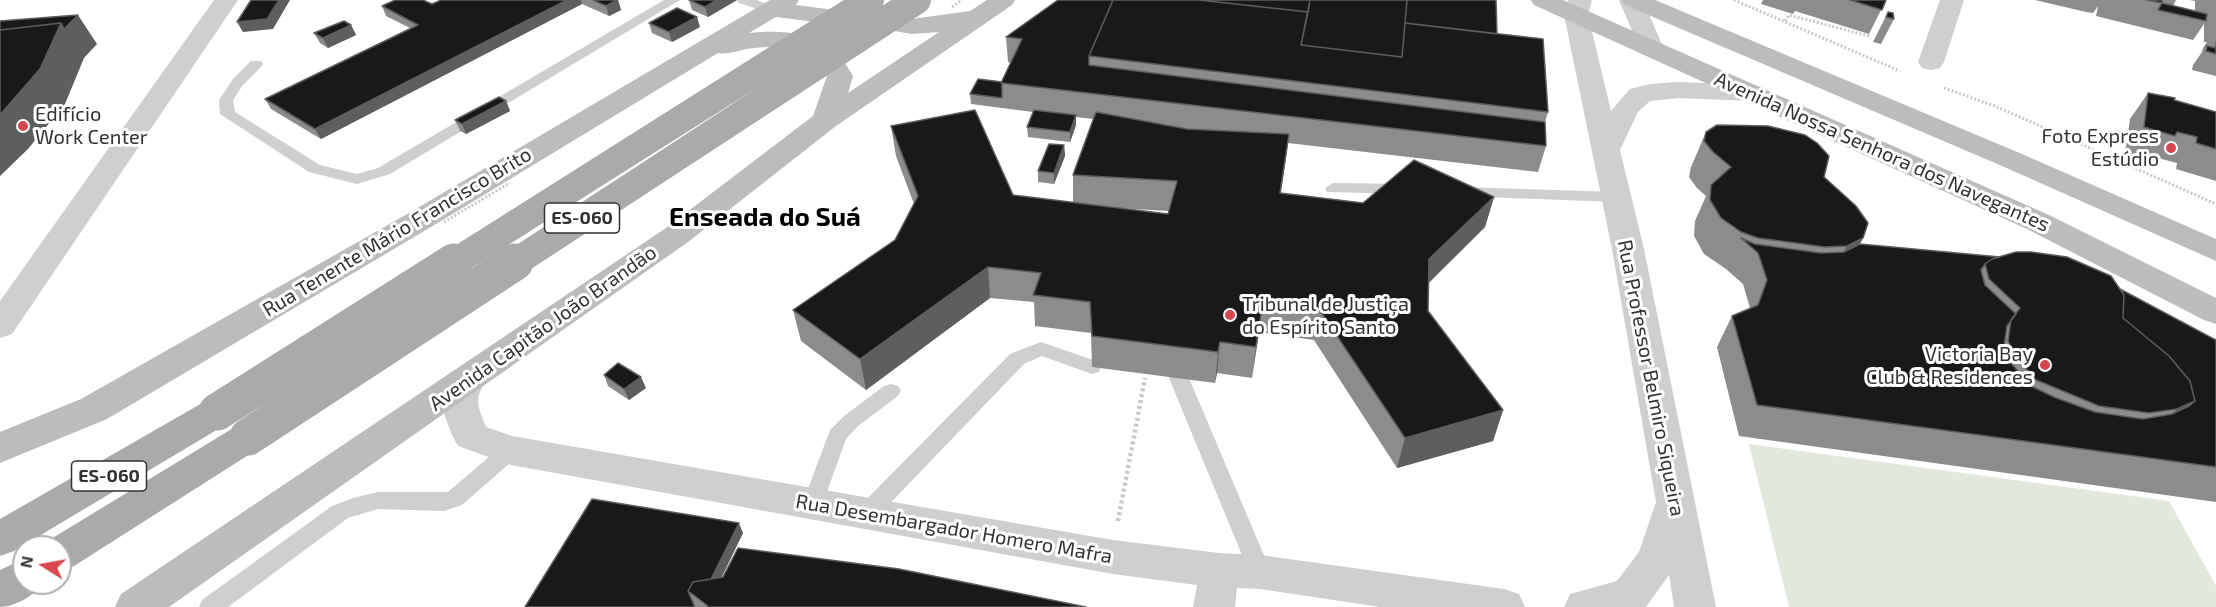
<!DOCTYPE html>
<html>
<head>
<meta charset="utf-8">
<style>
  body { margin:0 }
  #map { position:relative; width:2216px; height:607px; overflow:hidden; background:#fff; font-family:"Exo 2",sans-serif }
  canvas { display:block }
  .north { position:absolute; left:12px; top:535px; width:60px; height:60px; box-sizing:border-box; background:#fff; border:2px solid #adadad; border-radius:50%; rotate:281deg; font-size:16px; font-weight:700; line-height:24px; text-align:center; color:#323232 }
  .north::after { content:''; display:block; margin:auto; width:21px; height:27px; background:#d6474f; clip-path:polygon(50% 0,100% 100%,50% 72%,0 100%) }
</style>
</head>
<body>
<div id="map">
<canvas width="2216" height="607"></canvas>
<div class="north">N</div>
</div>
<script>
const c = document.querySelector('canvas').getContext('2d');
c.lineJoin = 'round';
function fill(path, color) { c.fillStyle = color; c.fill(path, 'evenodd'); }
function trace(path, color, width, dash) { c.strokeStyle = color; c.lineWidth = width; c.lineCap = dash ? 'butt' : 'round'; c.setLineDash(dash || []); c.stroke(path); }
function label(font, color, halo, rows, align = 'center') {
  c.font = font + ' "Exo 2",sans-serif'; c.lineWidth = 6; c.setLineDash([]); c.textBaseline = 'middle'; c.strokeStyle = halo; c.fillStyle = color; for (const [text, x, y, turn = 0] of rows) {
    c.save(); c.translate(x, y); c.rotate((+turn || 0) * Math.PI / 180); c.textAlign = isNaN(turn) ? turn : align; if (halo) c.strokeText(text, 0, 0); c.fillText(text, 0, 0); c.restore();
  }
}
const green = new Path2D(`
  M1749 444 2169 501 2216 586V607H1789Z`);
const pathFar1 = new Path2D(`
  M1734 0 1900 71
  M1785 21 1789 15 1869 36
  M1944 88 1995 106 2216 204`);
const path = new Path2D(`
  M1118 521 1145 378`);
const lane = new Path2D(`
  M664 0H680L390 174 357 184 309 172 220 114 219 100 233 79 251 61H261L263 64 261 67 243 85 233 100 235 112 320 165 357 174 378 168Z
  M737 0H757L777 9 770 13 739 3Z
  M1333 183 1405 184 1413 189 1405 194 1327 192 1325 188Z
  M1462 187 1616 192 1622 193 1624 197 1622 201 1616 202 1456 196 1454 192 1456 188Z
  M1041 342 1099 362 1101 367 1099 372 1092 374 1042 356 1024 364 874 520 866 523 858 520 855 514 858 508 1010 354Z
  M1179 371 1186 373 1189 378 1271 572 1268 579 1260 581 1252 579 1249 572 1169 378 1172 373Z
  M891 384 898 386 901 391 898 396 858 426 846 439 820 511 813 514 806 511 802 505 830 430 844 416 884 386Z
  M511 442 518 444 521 450 518 456 462 505 444 511 378 509 348 518 228 607H199L202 600 332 506 353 498 378 492H448L504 444Z`);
const street = new Path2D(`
  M214 0H238L12 334 0 338V301Z
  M1568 0H1592L1588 15 1611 111 1630 89 1650 84 1678 82 1752 85 1762 87 1766 93 1762 99 1752 101 1678 98 1650 101 1638 112 1620 150 1644 249 1716 607H1674L1669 575 1646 607H1564L1570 594 1617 581 1639 552 1656 502 1612 249 1564 15Z
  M1619 0H1643L1663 47 1659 52 1650 55 1641 52Z
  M1940 0H1964L1944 62 1940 68 1931 70 1922 68 1918 62Z
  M469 365 481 369 487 378C474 400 477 404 486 427L512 436 1113 540 1219 553 1260 555 1504 589 1519 594 1525 607H1380L1260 589 1237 588 1235 607H1193L1197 585 1113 574 511 465 458 446C443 418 428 378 469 365Z`);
const secondary = new Path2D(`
  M770 0H799L796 5 850 12 852 5 861 3 891 17 912 19 970 11 987 0H1015L1012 5 836 126 688 242 169 607H115L121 594 666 228 813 116 827 76C807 46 779 44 746 49 737 51 727 55 718 53L431 227 107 419 0 463V432L81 399 409 213ZM776 17 864 28 871 27 912 34 939 32 848 93 853 76C848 68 843 59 837 52 815 31 777 30 749 33Z
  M1531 0H1563L2049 215 2216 298V324L2204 320 2027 229 1534 5Z
  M1622 0H1655L2022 154 2216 239V261L2002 166 1625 5Z`);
const primary = new Path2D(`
  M217 398 230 402 235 412 230 422 14 551 0 556V519L204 402Z
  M248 423 261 427 266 437 261 447 74 566 60 571V547H43L46 542 235 427Z
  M24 559V583H42C35 596 14 607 0 607V570Z`);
const pathBridge = new Path2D(`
  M952 7 962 0
  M444 222 510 183`);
const primaryBridgeFar1 = new Path2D(`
  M452 264 870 0
  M513 264 917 0`);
const primaryBridge = new Path2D(`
  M217 412 454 262
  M248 437 515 262`);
const wall = new Path2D(`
  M441 0H618L621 10 609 16 582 4 321 139 271 109 265 99 410 28 386 16 382 6 432 4Z
  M689 0H737L708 17 692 10Z
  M1763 0H1886L1869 34 1795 11 1793 14 1761 4Z
  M2035 0H2176L2173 6 2195 11V1L2190 0H2216V76L2192 70 2193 65 2202 52 2203 48 2207 42H2204V24L2193 40 2096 16 2098 6 2093 13 2086 12Z
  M1888 12 1894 19 1881 44 1873 42Z
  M649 23 700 27 672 42 652 33Z
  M351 25 356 35 328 48 320 43 314 33Z
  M1497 34 1548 112 1545 122 1546 146 1538 172 1288 143 1281 193 1363 203 1494 197 1485 227 1429 283 1428 311 1503 410 1493 441 1397 468 1314 340 1259 332 1252 378 1217 373 1215 383 1092 367 1091 333 1035 326 1034 302 990 298 866 390 801 341 793 310 895 240 914 204 896 156 891 126 1013 195 1073 203V175L1093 119 1076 117V125L1070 142 1028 137 1027 127 1033 112 971 104 970 94 1002 82 1011 63 1008 62 1006 37ZM1117 208 1169 211 1168 214Z
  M2148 93 2216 112V181L2176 169 2177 163 2158 158 2155 162 2125 153 2130 119Z
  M506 101 510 111 466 134 460 131 455 120Z
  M1706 132 1824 177 1863 238 1860 244 2000 257 2120 289 2216 340V502L1739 436 1717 347 1732 316 1750 308 1743 284 1726 269 1704 254 1694 236 1695 221 1706 196 1697 188 1689 177 1691 167Z
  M1064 145 1065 156 1054 184 1038 182V171Z
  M604 375 646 388 629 400 608 386Z
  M743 533 721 577 1086 607H525Z`);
const shadedWall = new Path2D(`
  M279 0H290L273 29 243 32 237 22Z
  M567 0H581L582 4 321 139 315 129Z
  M618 0 621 10 609 16 606 6Z
  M717 0H737L708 17 705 7Z
  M78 15 97 44 84 58 65 104 28 149 0 176V115L61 23Z
  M697 17 700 27 672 42 669 32Z
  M351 25 356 35 328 48 323 38Z
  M506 101 510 111 466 134 462 124Z
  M1076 115V125L1070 142V132Z
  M1289 134 1285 164 1276 223 1280 193Z
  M1064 145 1065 156 1054 184V173Z
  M1494 197 1485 227 1421 290 1429 259Z
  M1863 238 1842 275 1826 282 1847 246Z
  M988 267 990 298 866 390 860 359Z
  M1263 301 1259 332 1252 378 1256 347Z
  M1220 342 1217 373 1215 383 1218 352Z
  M641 377 646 388 629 400 624 389Z
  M2195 401 2160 437 2143 445 2177 409Z
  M1503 410 1493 441 1397 468 1405 438Z
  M739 523 743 533 708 606 701 600Z`);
const building = new Path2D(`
  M251 0H279L267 19 237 22Z
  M395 0H423L432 4 441 0H567L315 129 265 99 418 25 382 6Z
  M593 0H617L606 6Z
  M689 0H717L705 7Z
  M1058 0H1113L1089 56V65L1545 122 1546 146 1001 83 1022 39 1006 37Z
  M1113 0H1199L1308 12 1301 45 1402 57 1405 23 1543 39 1548 112 1089 56Z
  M1199 0H1310L1308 12Z
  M1310 0H1407L1402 57 1301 45Z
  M1407 0H1496L1497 34 1405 23Z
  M1850 0H1886L1882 10Z
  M2147 0H2162V3Z
  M2162 3 2207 14 2206 21 2158 10Z
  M677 8 697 17 669 32 649 23Z
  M1888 12 1893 13 1894 19 1886 17Z
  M78 15 64 29 61 23 0 30V21Z
  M344 21 351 25 323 38 314 33Z
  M61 23 40 69 0 115V30Z
  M2216 42V54L2206 51 2207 46 2216 48Z
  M978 79 1002 82V98L970 94Z
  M2148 93 2175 98 2174 100 2216 112V149L2196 143 2197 137 2177 132 2175 136 2144 127Z
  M499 97 506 101 462 124 455 120Z
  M975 110 1013 195 1168 214 1177 181 1073 175 1096 112 1187 129 1289 134 1280 193 1363 203 1414 160 1494 197 1429 259 1428 311 1503 410 1405 438 1319 309 1263 301 1256 347 1220 342 1218 352 1092 336 1090 302 1033 295 1041 273 988 267 860 359 793 310 895 240 918 196 891 126Z
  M1034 110 1076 115 1070 132 1027 127Z
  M1717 125 1768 126 1805 135 1817 143 1829 156 1824 177 1856 206 1868 223 1863 238 1847 246 1825 247 1758 238 1741 232 1721 218 1710 200 1711 185 1731 167 1713 152 1704 141 1706 132Z
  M1049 144 1064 145 1054 173 1038 171Z
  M1741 238 1755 244 1821 253 1844 252 1860 244 2000 257 1992 259 1985 264 1981 270 1985 285 2016 314 2007 326 2004 347 2011 363 2031 386 2054 397 2095 412 2143 419 2172 414 2189 406 2195 401 2190 381 2169 356 2123 318 2124 295 2120 289 2216 340V467L1757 405 1732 316 1758 305 1767 280 1758 253Z
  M2016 252H2031L2067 257 2111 276 2124 295 2123 318 2169 356 2190 381 2195 401 2177 409 2149 413 2099 406 2036 380 2016 357 2008 341 2011 320 2020 308 1989 279 1985 264 1992 259Z
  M618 363 641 377 624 389 604 375Z
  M592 499 739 523 711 579 693 582 688 591 695 607H525Z
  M738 548 899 569 1086 607H707L708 606 688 591 693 582 723 577Z`);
const markers = [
  [23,126,6,"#d6474f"],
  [2171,148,6,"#d6474f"],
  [1230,315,6,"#d6474f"],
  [2045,365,6,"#d6474f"]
];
const shields = [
  [582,218,75],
  [109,476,75]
];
const shieldNames = [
  ["ES-060",582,218],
  ["ES-060",109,476]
];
const poiNames = [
  ["Edifício",35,114],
  ["Work Center",35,137],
  ["Foto Express",2159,136,"right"],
  ["Estúdio",2159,159,"right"],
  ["Tribunal de Justiça",1242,304],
  ["do Espírito Santo",1242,327],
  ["Victoria Bay",2033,354,"right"],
  ["Club & Residences",2033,377,"right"]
];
const streetNames = [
  ["Avenida Nossa Senhora dos Navegantes",1882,152,24],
  ["Rua Tenente Mário Francisco Brito",397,232,-31],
  ["Avenida Capitão João Brandão",543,328,-35],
  ["Rua Professor Belmiro Siqueira",1651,378,79],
  ["Rua Desembargador Homero Mafra",954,529,10]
];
const districtNames = [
  ["Enseada do Suá",765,217]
];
fill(green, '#e2e8dc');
trace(pathFar1, '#c9c9c9', 3, [2, 2]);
trace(path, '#c9c9c9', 4.5, [3, 3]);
fill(lane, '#cfcfcf');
fill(street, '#cfcfcf');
fill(secondary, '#bcbcbc');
fill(primary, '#aaa');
trace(pathBridge, '#c9c9c9', 3, [2, 2]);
trace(primaryBridgeFar1, '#aaa', 28);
trace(primaryBridge, '#aaa', 37);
fill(wall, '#8c8c8c');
fill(shadedWall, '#5e5e5e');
fill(building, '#191919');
trace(building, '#5e5e5e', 1.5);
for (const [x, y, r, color] of markers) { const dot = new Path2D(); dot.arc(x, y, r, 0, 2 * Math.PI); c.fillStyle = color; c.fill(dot); trace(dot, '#fff', 2); }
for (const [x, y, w] of shields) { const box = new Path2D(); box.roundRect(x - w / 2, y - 15, w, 30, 4.5); c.fillStyle = '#fff'; c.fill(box); trace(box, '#323232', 1.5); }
label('bold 18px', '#323232', null, shieldNames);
label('20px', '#323232', '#fff', poiNames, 'left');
label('20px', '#323232', '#fff', streetNames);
label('bold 26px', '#000', '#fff', districtNames);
</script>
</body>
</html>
